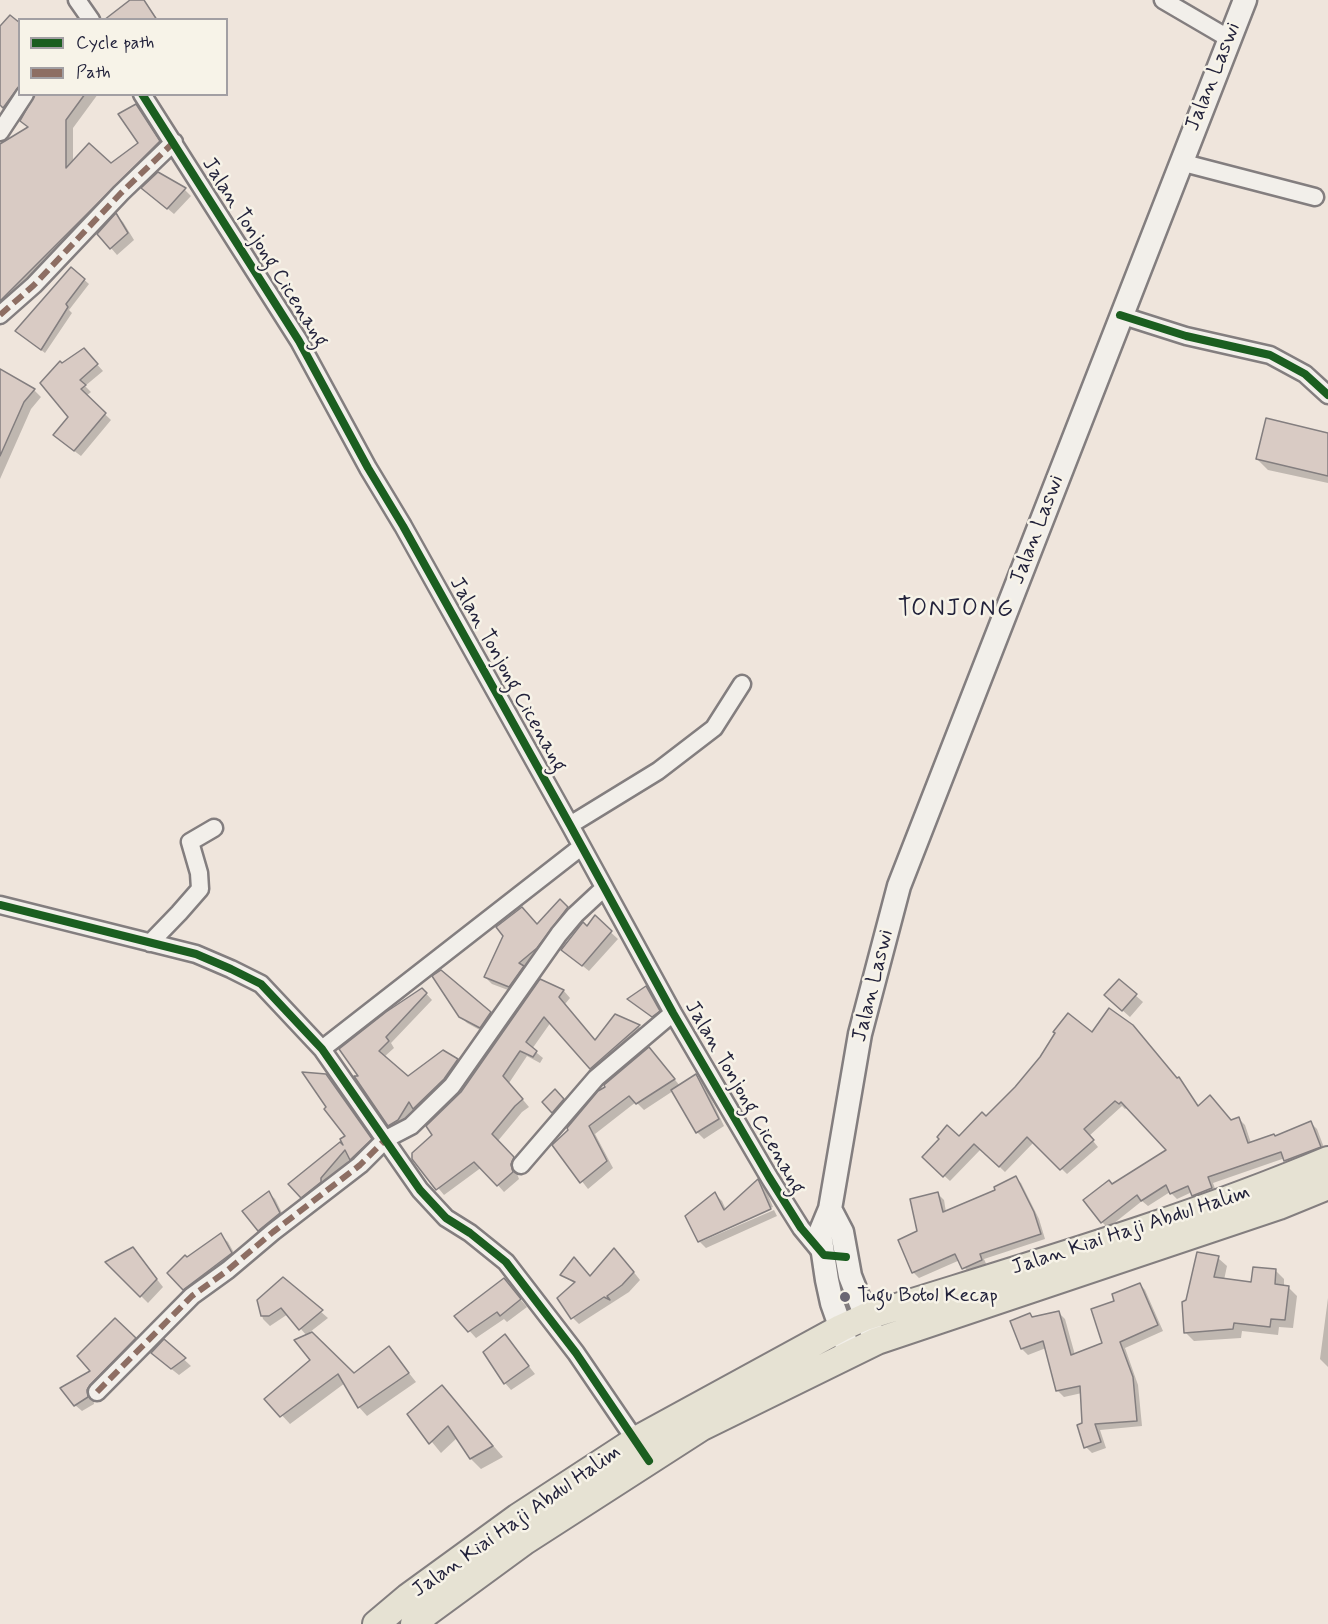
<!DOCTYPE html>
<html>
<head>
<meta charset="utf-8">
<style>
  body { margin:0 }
  #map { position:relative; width:1328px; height:1624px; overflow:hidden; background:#efe5dc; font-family:Mynerve,sans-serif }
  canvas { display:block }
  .legend { position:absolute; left:18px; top:18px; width:210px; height:78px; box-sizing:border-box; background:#f7f3e8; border:2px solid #a29fa3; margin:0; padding:8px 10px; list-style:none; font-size:18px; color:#22223b }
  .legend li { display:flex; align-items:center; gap:12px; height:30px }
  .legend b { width:30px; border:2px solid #a29fa3 }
</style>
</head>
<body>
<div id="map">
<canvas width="1328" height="1624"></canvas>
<ul class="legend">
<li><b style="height:8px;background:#1b5e20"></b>Cycle path</li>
<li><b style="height:8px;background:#8d6e63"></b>Path</li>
</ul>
</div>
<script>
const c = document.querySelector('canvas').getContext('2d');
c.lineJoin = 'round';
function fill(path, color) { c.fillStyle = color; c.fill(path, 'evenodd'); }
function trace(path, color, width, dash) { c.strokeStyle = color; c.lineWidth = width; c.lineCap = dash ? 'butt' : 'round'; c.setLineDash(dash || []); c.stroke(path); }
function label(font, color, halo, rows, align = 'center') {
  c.font = font + ' Mynerve,sans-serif'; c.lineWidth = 5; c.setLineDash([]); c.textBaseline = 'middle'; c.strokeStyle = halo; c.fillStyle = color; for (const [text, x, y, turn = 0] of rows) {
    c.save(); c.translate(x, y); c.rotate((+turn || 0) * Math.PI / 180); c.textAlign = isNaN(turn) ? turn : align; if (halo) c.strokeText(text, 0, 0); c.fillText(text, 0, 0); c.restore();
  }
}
const shadow = new Path2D(`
  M132 0H144L158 20H113Z
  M20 25V94L11 114 0 105V28Z
  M36 94H98L73 128V163L110 165 141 143V114L151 126 166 149 0 315V161L29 128Z
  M158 174 185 190 191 196 174 214 143 188Z
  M116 215 123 222 134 240 117 255 111 248Z
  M72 269 89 284 69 310 72 313 45 353 22 335Z
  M84 350 103 371 85 386 91 392 86 396 111 420 81 456 61 441 70 417 62 365Z
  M0 370 34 390 41 397 31 409 0 479Z
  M1328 435V483L1268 470 1257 459Z
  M560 901 574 915 516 993 492 984 485 977Z
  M595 918 618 939 589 971 563 950 587 928Z
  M541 981 564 991 570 998 565 1004 596 1042 615 1016 639 1027 645 1033 597 1075 551 1022 532 1049 543 1058 540 1063 527 1056 509 1083 529 1107 522 1112 497 1142 519 1165 516 1171 519 1179 504 1192 482 1167 444 1195 412 1156 434 1135Z
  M1119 981 1143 1002 1130 1017 1113 1002Z
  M646 988 653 994 665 1018 659 1023 630 999Z
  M422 989 432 1000 391 1043 394 1048 384 1057 408 1078 443 1052 457 1060 463 1066 420 1114 415 1108 403 1126 395 1131 389 1125 361 1078 341 1050Z
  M490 1013 497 1020 487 1034 467 1023 460 1016Z
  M1092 1034 1178 1079 1199 1107 1231 1122 1239 1119 1245 1125 1251 1143 1276 1137 1311 1123 1317 1129 1326 1153 1292 1167 1285 1158 1213 1183 1217 1194 1200 1201 1192 1192 1177 1199 1170 1192 1148 1206 1142 1201 1108 1228 1102 1222 1168 1151 1128 1107 1125 1109 1122 1106 1089 1136 1098 1147 1067 1174 1034 1142 1005 1172 981 1149 950 1181 924 1157 959 1138Z
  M656 1056 680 1086 696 1076 703 1082 724 1126 704 1139 697 1132 673 1091 644 1110 636 1102 595 1134 613 1168 588 1189 554 1145Z
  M326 1075 333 1082 377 1146 358 1165 351 1158 308 1203 290 1184 340 1144 347 1151V1136Z
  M555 1091 566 1103 556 1114 544 1102Z
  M1016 1178 1021 1183 1039 1219 1045 1239 984 1259 987 1266 969 1274 960 1260 919 1278 913 1272 919 1232 938 1194 944 1200 946 1212 997 1191Z
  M758 1181 765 1188 773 1207 700 1239V1241L687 1217 715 1194 722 1201 726 1210Z
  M269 1193 275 1199 286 1221 266 1237 259 1230Z
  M774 1210 777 1216 706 1248 700 1242Z
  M221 1235 228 1242 238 1260 191 1296 169 1273Z
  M133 1249 163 1287 148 1303 108 1263Z
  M621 1256 640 1280 629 1292 579 1324 573 1318 575 1284 562 1274 590 1277Z
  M1218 1258 1227 1266 1224 1280 1252 1284 1276 1271 1284 1279V1287H1288L1297 1296 1293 1328 1279 1327 1278 1335 1242 1331 1241 1338 1194 1341 1185 1332 1187 1301Z
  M283 1279 328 1318 310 1332 354 1375 389 1348 416 1382 367 1416 359 1407 345 1383 290 1424 267 1399 313 1360 307 1336 288 1314 270 1326 263 1319 258 1300Z
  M1140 1284 1145 1290 1163 1331 1125 1348 1138 1385 1142 1426 1100 1430 1106 1448 1092 1453 1086 1447 1082 1393 1064 1397 1058 1391 1046 1348 1028 1355 1022 1349 1033 1318 1059 1313 1065 1319 1075 1355 1104 1344 1116 1302Z
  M510 1287 527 1307 507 1322 504 1319 476 1338 456 1316Z
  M1328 1298V1367L1320 1359Z
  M115 1320 141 1346 93 1397 94 1404 82 1411 75 1405 93 1371Z
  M505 1336 535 1374 511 1390 505 1383Z
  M164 1341 191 1366 179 1375 160 1360Z
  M455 1401 503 1457 481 1469 471 1459 458 1437 441 1453 409 1414Z`);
const building = new Path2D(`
  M130 0H144L157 20H104Z
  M10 15 20 23V85L3 108 0 105V26Z
  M35 94H85L66 120V168L89 143 111 163 138 143 118 114 136 104 160 141 0 301V144L28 127 20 121Z
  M158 172 186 188 167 209 141 188Z
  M116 213 128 233 110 249 97 234Z
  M71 267 85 279 66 304 68 307 41 350 15 331Z
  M84 348 98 364 80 380 86 385 81 389 106 413 74 451 53 435 68 417 40 383 60 361 62 363Z
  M0 369 35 389 24 402 0 456Z
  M1266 418 1328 433V476L1256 459Z
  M560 899 568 907 537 948 519 963 524 966 509 987 484 977 503 936 496 927 522 907 537 924Z
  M595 915 612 931 582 966 561 950 583 922 587 926Z
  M441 970 491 1012 480 1028 459 1017 432 976Z
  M540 979 564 990 559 997 595 1040 615 1014 640 1025 590 1069 544 1017 526 1042 537 1051 533 1057 520 1051 503 1076 523 1099 515 1106 492 1134 514 1157 511 1164 513 1172 497 1186 474 1162 436 1190 412 1159V1153L432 1135 426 1126 461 1092Z
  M1119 979 1137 994 1122 1011 1104 995Z
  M646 986 660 1011 652 1017 627 999Z
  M422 988 427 993 386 1037 389 1041 379 1051 408 1076 443 1050 458 1059 444 1079 413 1109 409 1102 398 1120 388 1126 354 1076H358L339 1049 386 1012Z
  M1109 1008 1133 1025 1177 1078 1179 1077 1198 1106 1210 1095 1231 1120 1239 1117 1248 1143 1274 1134 1275 1136 1311 1121 1321 1147 1284 1161 1281 1152 1208 1177 1212 1188 1192 1196 1188 1186 1170 1194 1166 1185 1141 1201 1137 1195 1101 1223 1083 1200 1109 1180 1112 1184 1166 1150 1121 1102 1119 1104 1115 1101 1084 1129 1094 1140 1060 1170 1027 1137 999 1167 974 1144 943 1177 922 1157 939 1139 937 1137 947 1125 959 1136 982 1112 986 1116 1015 1087 1040 1057 1055 1033 1053 1032 1068 1013 1092 1032Z
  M649 1047 675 1079 636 1104 629 1096 589 1126 607 1161 580 1183 552 1145 568 1130 567 1128 598 1091 605 1087 604 1085Z
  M302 1072 326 1074 372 1139 350 1160 345 1150 321 1178V1182L301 1198 288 1184 340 1142 343 1145 340 1139 345 1136 324 1109 326 1107Z
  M696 1074 719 1119 696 1133 671 1090Z
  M555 1089 564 1099 552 1113 542 1102Z
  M1016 1176 1034 1212 1041 1234 980 1254 982 1260 962 1269 955 1254 912 1273 898 1240 917 1231 910 1199 938 1192 943 1212 995 1190 994 1187Z
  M758 1179 771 1209 698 1242 685 1216 715 1192 724 1210Z
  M269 1191 280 1213 258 1231 242 1211Z
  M221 1233 232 1253 183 1290 167 1273 185 1255 187 1257Z
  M133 1247 157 1279 140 1297 105 1262Z
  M614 1248 634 1272 622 1285 607 1296 610 1300 604 1297 571 1319 557 1298 575 1282 560 1275 574 1257 590 1276Z
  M1197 1252 1219 1256 1214 1277 1251 1282 1253 1267 1276 1269 1275 1284 1289 1286 1285 1320 1271 1319 1270 1327 1234 1323 1233 1329 1184 1333 1182 1302 1186 1300Z
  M283 1277 323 1310 299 1330 281 1308 269 1316H261L257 1300Z
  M504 1278 521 1299 500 1316 497 1312 468 1332 454 1316Z
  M1140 1283 1158 1325 1120 1342 1133 1377 1137 1421 1095 1424 1101 1442 1084 1448 1077 1425 1082 1423 1080 1386 1056 1391 1043 1341 1021 1349 1010 1321 1030 1313 1032 1317 1059 1311 1071 1355 1102 1343 1091 1309 1114 1301 1112 1294Z
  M115 1318 136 1338 90 1385 87 1390 88 1397 74 1406 60 1388 90 1371 77 1356Z
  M312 1332 354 1373 389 1346 409 1373 358 1408 338 1374 280 1417 264 1399 310 1360 294 1340Z
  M505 1334 529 1366 504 1384 483 1352Z
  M164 1339 186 1358 171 1369 151 1353Z
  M442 1385 493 1446 470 1459 448 1426 429 1444 407 1414Z`);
const minor = new Path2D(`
  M77 0 91 20
  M1163 0 1228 38
  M142 94 299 341 368 468 403 526 570 825 673 1013 769 1177 801 1228 824 1256
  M0 132 25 94
  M1180 162 1315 197
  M0 315 34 285 121 193 174 142
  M1120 315 1186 336 1270 355 1305 374 1328 395
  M570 825 658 771 714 728 742 684
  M0 905 196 954 231 969 261 984 322 1049 420 1190 446 1218 470 1233 506 1262 576 1353 640 1447
  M150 943 179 913 200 889 199 873 190 842 214 828
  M322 1049 581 847
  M521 1165 596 1078 673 1013
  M97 1392 192 1296 228 1270 273 1232 360 1165 386 1139 411 1126 452 1086 559 934 575 915 604 888`);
const secondary = new Path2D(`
  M830 1209 842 1232 850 1276 872 1332
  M850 1354 832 1303 827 1280 820 1233 830 1209 860 1034 899 886 1245 0`);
const primary = new Path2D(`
  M376 1624 408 1597 518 1517 636 1440 841 1328 865 1317C1020 1268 1178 1223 1328 1160
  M414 1624 428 1612 525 1541 702 1427 877 1341 1279 1206 1328 1186`);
const quiet = new Path2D(`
  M0 315 34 285 121 193 174 142
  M97 1392 192 1296 228 1270 273 1232 360 1165 386 1139`);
const cycleway = new Path2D(`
  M142 94 299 341 368 468 403 526 570 825 673 1013 769 1177 801 1228 824 1255 846 1257
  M1120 315 1186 336 1270 355 1305 374 1328 395
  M0 905 196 954 231 969 261 984 322 1049 420 1190 446 1218 470 1233 506 1262 576 1353 649 1461`);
const markers = [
  [845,1297,6,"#6a6673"]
];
const streetNames = [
  ["Jalan Laswi",1214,77,-68],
  ["Jalan Tonjong Cicenang",264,253,58],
  ["Jalan Laswi",1038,530,-69],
  ["Jalan Tonjong Cicenang",507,675,61],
  ["Jalan Laswi",874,986,-76],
  ["Jalan Tonjong Cicenang",744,1098,60],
  ["Jalan Kiai Haji Abdul Halim",1131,1231,-18],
  ["Jalan Kiai Haji Abdul Halim",517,1522,-35]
];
const poiNames = [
  ["Tugu Botol Kecap",857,1297]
];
const quarterNames = [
  ["TONJONG",956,610]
];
fill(shadow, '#0003');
fill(building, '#d9cbc4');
trace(building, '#837e7f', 1.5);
trace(minor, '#837e7f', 21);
trace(secondary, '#837e7f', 27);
trace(primary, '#837e7f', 30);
trace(minor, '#f2efea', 16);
trace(secondary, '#f2efea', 22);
trace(primary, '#e6e2d3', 26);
trace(quiet, '#8d6e63', 6, [12, 6]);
trace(cycleway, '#1b5e20', 8);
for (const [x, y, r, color] of markers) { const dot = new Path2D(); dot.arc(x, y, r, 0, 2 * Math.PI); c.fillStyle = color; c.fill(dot); trace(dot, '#f7f3e8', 2); }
label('21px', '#22223b', '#f7f3e8', streetNames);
label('21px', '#22223b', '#f7f3e8', poiNames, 'left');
c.letterSpacing = '1.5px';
label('24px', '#22223b', '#f7f3e8', quarterNames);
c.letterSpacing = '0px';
</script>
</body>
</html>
